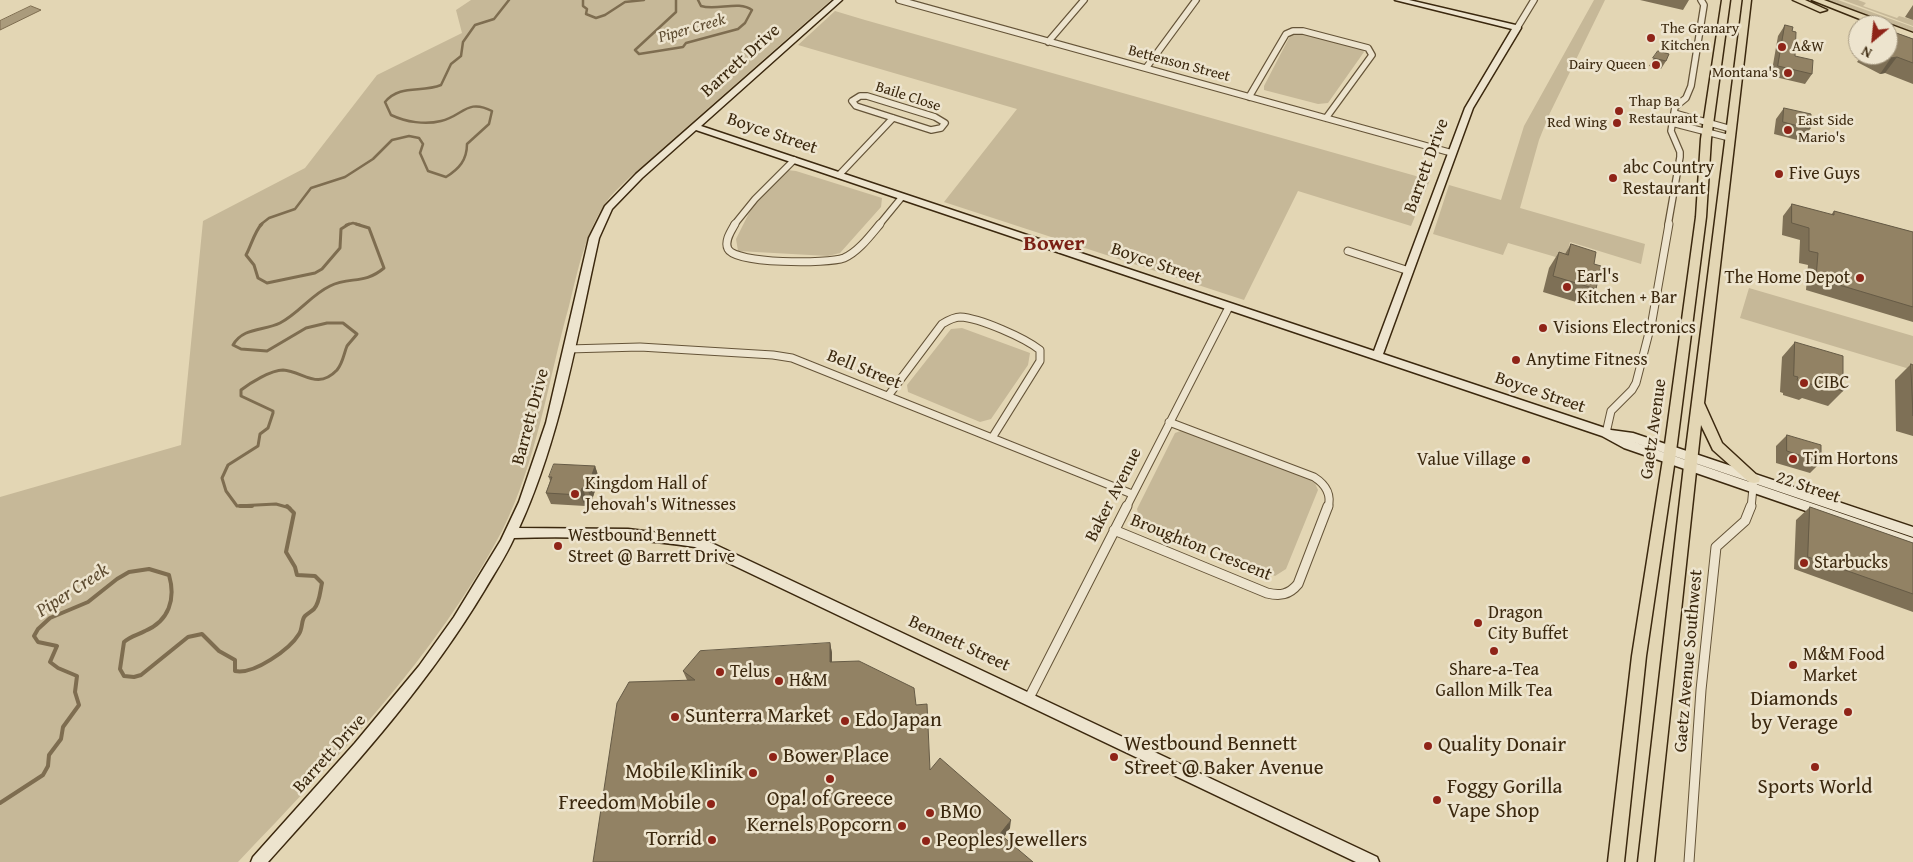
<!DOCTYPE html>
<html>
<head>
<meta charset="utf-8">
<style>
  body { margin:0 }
  #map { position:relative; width:1913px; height:862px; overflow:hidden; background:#e3d6b4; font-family:"Gentium Book Plus",serif }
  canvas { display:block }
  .north { position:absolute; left:1848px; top:15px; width:50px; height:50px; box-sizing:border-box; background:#ede4ce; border:1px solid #a69981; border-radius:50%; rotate:208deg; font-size:14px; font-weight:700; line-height:20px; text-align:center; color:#3b280e }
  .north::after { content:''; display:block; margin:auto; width:18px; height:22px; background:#8f2418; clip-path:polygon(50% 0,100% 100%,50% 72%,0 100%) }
</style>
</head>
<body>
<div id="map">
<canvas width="1913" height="862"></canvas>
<div class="north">N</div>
</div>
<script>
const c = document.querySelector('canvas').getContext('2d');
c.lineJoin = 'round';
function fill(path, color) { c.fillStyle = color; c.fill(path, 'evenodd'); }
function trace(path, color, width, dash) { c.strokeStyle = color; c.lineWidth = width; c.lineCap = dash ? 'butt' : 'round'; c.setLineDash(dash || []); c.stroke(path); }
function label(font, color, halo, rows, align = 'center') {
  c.font = font + ' "Gentium Book Plus",serif'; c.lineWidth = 5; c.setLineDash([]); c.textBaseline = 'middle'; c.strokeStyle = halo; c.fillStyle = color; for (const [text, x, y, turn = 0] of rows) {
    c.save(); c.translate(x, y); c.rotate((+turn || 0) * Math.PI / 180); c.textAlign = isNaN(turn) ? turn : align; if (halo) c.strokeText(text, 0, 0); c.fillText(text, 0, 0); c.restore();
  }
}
const green = new Path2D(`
  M471 0H831L630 177C623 184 616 190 610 197 586 228 578 270 569 306 548 381 537 461 502 531 436 657 335 760 238 862H0V497L181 445 203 221 305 168 377 75 462 33 456 10Z
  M1594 0H1605L1549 115 1539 140 1520 208 1645 244 1641 264 1570 242 1566 260 1508 243 1503 255 1433 234 1449 185 1501 200 1524 126Z
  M1827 0H1838L1913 27V32Z
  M1843 0H1858L1866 3 1863 6 1897 18 1899 16 1913 20V26Z
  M835 11 865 20 1430 180 1411 226 1298 191 1244 300 944 202 1017 109 798 45Z
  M1300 31 1361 46 1364 52 1328 103 1318 104 1264 90V86L1291 34Z
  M787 170 796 171 882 198 881 207 840 253 828 256 738 251 736 239 752 207Z
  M1749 288 1913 336V370L1740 318Z
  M962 328 1030 353 1028 365 991 419 980 422 908 392 907 385 951 329Z
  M1186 429 1312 476 1318 490 1286 569 1275 576 1139 517 1137 509 1175 433Z`);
const water = new Path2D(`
  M31 6 41 10 0 30V21Z`);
const streamFar2 = new Path2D(`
  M583 0V6L587 9 586 14 596 18 605 15 625 2 644 0
  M676 0V12L635 50 639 54 683 47 686 43 738 29 745 23 752 10C739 0 717 11 701 6L698 0
  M260 225 269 218 295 209 311 188 345 177 373 159 392 140 409 136 419 138 423 144 420 153 428 171 446 177C459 169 467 160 467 144L489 124 492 111C467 98 463 116 441 121 425 125 406 122 391 115L385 102C400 84 421 93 441 85L451 64 461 56 463 42 475 25 494 19 509 0
  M346 225 353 223 360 225`);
const streamFar1 = new Path2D(`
  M262 224C255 230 251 246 246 255L254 265 258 278 267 283 315 273 322 269 340 248 341 229 349 224
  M290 508 276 504 237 506 226 491 222 478 228 465 258 446 260 434 268 428 273 413V411L241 396V390C250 383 271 370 283 370 303 371 317 391 337 370 343 363 344 353 347 346 350 342 354 338 357 334L343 323H327L306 328 267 351 241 349 233 345C243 327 264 331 280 323 299 313 311 295 330 286 350 276 364 285 384 268L369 228 356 224`);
const stream = new Path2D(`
  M240 506H252
  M0 803 43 775 48 766 49 755 61 739 63 727 79 705 75 692 77 676 58 668 50 662 57 646 38 642 34 636 38 629 50 618 88 602 117 579 129 572 149 569 169 575C176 599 169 621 145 631 138 635 131 636 124 642L120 669 124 676 134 677 141 675 188 637 202 634 219 651 235 660V671C254 675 290 649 299 634 303 628 301 620 305 616 308 613 312 611 314 609 320 602 320 591 322 583L315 576 297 575 295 567 286 552 294 513 287 506`);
const streetFar2 = new Path2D(`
  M899 0 1452 153
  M1517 28 1534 0
  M1048 42 1084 0
  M1146 68 1196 0
  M860 96H867L935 117 945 123 941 128 931 130 856 106 852 101Z
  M1249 97 1286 34 1293 31H1303L1368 48 1372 55 1326 118
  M1674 113 1731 129
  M1672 123 1730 138
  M839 175 893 118
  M734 225 755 199 794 160
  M879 225 902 197
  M1668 225 1680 157V152L1671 131 1675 107 1686 98 1691 86 1704 5 1701 0`);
const streetFar1 = new Path2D(`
  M735 224C731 231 724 241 728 249 735 264 828 264 844 258 858 252 870 236 880 224
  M1348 251 1409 271
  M568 349 640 347 773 355 792 358 1132 494
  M888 396 942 324C947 321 954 317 960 317 980 318 1025 338 1040 350V361L992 438
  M1169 422 1314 477C1325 484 1332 494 1328 508
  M1606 433 1611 411 1632 390 1636 383 1652 321 1669 224
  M1126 508 1229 307
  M1751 508 1754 478`);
const street = new Path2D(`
  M1114 530 1267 593C1280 596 1289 595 1298 584L1328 506
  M1029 698 1127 506
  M1689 862 1701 690 1716 547 1745 521 1751 506`);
const secondary = new Path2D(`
  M834 0H842L701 126 1374 351 1465 108 1512 29 1395 0H1409L1520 26 1521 28 1473 108 1383 354 1611 430 1633 433 1913 527V537L1630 441 1913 538V548L1624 448 1602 436 696 130 642 178 612 209 599 238C577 336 561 436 519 528L628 529 701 538 1377 857 1379 862H1356L695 547C635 538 575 536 514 538 506 556 494 574 484 591 424 691 345 776 268 862H251L253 857 355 743 419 666 454 617 501 540 519 502 546 423 589 238 605 206 636 174Z`);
const primary = new Path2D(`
  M1722 0H1730L1711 139 1706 217 1675 459 1646 656 1624 862H1608L1632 656 1663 459 1696 217 1701 139Z
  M1743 0H1751L1704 403 1722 443 1760 478 1759 482 1754 483 1749 482 1713 450 1701 425 1654 862H1638L1685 457Z
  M1793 0H1805L1827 10 1820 12Z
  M1812 0H1824L1913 33V39L1888 30V25H1875Z`);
const wall = new Path2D(`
  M1640 0H1689L1683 10Z
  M1913 5V20L1905 17Z
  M1785 25 1792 31 1795 56 1812 74 1805 84 1771 76 1778 36Z
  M1913 39V84L1885 73 1880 74 1857 62 1862 55H1888Z
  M1658 51 1666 61 1661 69 1649 66Z
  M1784 108 1810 129 1801 141 1774 134 1776 119Z
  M1792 204 1831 215 1834 211 1913 232V322L1806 290 1808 265 1799 263 1800 240 1782 235 1783 216Z
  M1571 244 1594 264 1596 289 1586 305 1543 292 1549 268 1559 252 1565 254Z
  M1795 342 1843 391 1828 406 1802 398 1799 400 1783 395V393L1780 392 1782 357Z
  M1911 364 1913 365V436L1896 431 1895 380Z
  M1787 435 1821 462 1810 473 1776 463V446Z
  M595 466 599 478 592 500 587 499 585 506 551 504 546 493 550 481 549 477Z
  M1810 507 1913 543V612L1794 569 1796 520Z
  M830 643 832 653V662L916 705 930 770 1010 828 1004 837 687 680 683 671Z`);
const shadedWall = new Path2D(`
  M1897 57 1885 73 1880 74 1891 58Z
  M595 466 599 478 592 500 587 489Z
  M582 488 587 499 585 506 580 495Z
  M830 643 832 653V671L830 662Z
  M1011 820 1010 828 1000 842V834Z`);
const building = new Path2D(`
  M1785 25 1793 27 1792 31 1796 32 1795 56 1813 60 1812 74 1778 66Z
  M1888 30 1913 39V63L1897 57 1891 58 1885 55H1888Z
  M1658 51 1669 54 1666 61 1653 58Z
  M1784 108 1811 114 1810 129 1783 122Z
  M1792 204 1834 215V211L1913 232V307L1816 278 1818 253 1809 251V228L1792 223Z
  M1571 244 1596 252 1594 264 1601 266 1596 289 1553 276 1559 252 1568 255Z
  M1795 342 1843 356V391L1814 382V385L1797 380 1798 377 1794 376Z
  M1911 364 1913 365V416V415Z
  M1787 435 1821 445V462L1787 451Z
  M554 464 595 466 587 489 582 488 580 495 546 493 552 477H549Z
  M1810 507 1913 543V594L1808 557Z
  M830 643V662L859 661 914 688 916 705 927 704 930 770 940 758 1011 820 1000 834 1033 862H593L617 703 629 682 695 680 683 671 700 651Z`);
const markers = [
  [1651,38,5,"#8f2418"],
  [1782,47,5,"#8f2418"],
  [1656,65,5,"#8f2418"],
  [1788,73,5,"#8f2418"],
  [1619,111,5,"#8f2418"],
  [1617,123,5,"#8f2418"],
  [1788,130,5,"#8f2418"],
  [1779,174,5,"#8f2418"],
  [1613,178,5,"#8f2418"],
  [1860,278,5,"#8f2418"],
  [1567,287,5,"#8f2418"],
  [1543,328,5,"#8f2418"],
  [1516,360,5,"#8f2418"],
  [1804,383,5,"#8f2418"],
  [1793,459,5,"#8f2418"],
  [1526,460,5,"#8f2418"],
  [575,494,5,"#8f2418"],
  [558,546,5,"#8f2418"],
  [1804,563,5,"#8f2418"],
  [1478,623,5,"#8f2418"],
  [1494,651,5,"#8f2418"],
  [1793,665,5,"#8f2418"],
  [720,672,5,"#8f2418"],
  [779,681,5,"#8f2418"],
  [1848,712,5,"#8f2418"],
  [675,717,5,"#8f2418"],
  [845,721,5,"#8f2418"],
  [1428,746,5,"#8f2418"],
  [773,757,5,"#8f2418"],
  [1114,757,5,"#8f2418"],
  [1815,767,5,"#8f2418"],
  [753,773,5,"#8f2418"],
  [830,779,5,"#8f2418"],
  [1437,800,5,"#8f2418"],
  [711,804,5,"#8f2418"],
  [930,813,5,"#8f2418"],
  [902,826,5,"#8f2418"],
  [712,840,5,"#8f2418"],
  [926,841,5,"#8f2418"]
];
const farPoinames = [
  ["The Granary",1661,29],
  ["Kitchen",1661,46],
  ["A&W",1792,47],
  ["Dairy Queen",1646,65,"right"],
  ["Montana's",1778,73,"right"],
  ["Thap Ba",1629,102],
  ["Restaurant",1629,119],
  ["East Side",1798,121],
  ["Mario's",1798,138],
  ["Red Wing",1607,123,"right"]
];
const farStreetnames = [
  ["Bettenson Street",1179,64,15],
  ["Baile Close",908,97,18]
];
const farWaternames = [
  ["Piper Creek",692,29,-16]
];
const streetNames = [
  ["Barrett Drive",741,61,-42],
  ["Boyce Street",772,134,19],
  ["Barrett Drive",1427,166,-70],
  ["Boyce Street",1156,264,19],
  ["Bell Street",864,370,22],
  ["Boyce Street",1540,393,19],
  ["Barrett Drive",531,417,-75],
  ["Gaetz Avenue",1654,429,-82],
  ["22 Street",1808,488,19],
  ["Baker Avenue",1114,495,-63],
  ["Broughton Crescent",1201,548,22],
  ["Bennett Street",959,644,25],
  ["Gaetz Avenue Southwest",1689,661,-85],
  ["Barrett Drive",330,754,-48]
];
const poiNames = [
  ["abc Country",1623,168],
  ["Restaurant",1623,189],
  ["Five Guys",1789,174],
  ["Earl's",1577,277],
  ["Kitchen + Bar",1577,298],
  ["The Home Depot",1850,278,"right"],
  ["Visions Electronics",1553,328],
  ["Anytime Fitness",1526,360],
  ["CIBC",1814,383],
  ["Tim Hortons",1803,459],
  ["Value Village",1516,460,"right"],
  ["Kingdom Hall of",585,484],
  ["Jehovah's Witnesses",585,505],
  ["Westbound Bennett",568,536],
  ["Street @ Barrett Drive",568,557],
  ["Starbucks",1814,563],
  ["Dragon",1488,613],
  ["City Buffet",1488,634],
  ["M&M Food",1803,655],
  ["Market",1803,676],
  ["Share-a-Tea",1494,670,"center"],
  ["Gallon Milk Tea",1494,691,"center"],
  ["Telus",730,672],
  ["H&M",789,681]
];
const waterNames = [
  ["Piper Creek",73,591,-33]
];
const nearPoinames = [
  ["Diamonds",1838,700,"right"],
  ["by Verage",1838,724,"right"],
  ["Sunterra Market",685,717],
  ["Edo Japan",855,721],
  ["Westbound Bennett",1124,745],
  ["Street @ Baker Avenue",1124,769],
  ["Quality Donair",1438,746],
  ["Bower Place",783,757],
  ["Mobile Klinik",743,773,"right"],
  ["Foggy Gorilla",1447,788],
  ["Vape Shop",1447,812],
  ["Sports World",1815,788,"center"],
  ["Opa! of Greece",830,800,"center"],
  ["Freedom Mobile",701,804,"right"],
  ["BMO",940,813],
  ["Kernels Popcorn",892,826,"right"],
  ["Torrid",702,840,"right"],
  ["Peoples Jewellers",936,841]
];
const districtNames = [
  ["Bower",1054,244]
];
fill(green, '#c6b898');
fill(water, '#aa9b7c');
trace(water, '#7e6d50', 1);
trace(streamFar2, '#7e6d50', 2.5);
trace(streamFar1, '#7e6d50', 3);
trace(stream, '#7e6d50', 4);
trace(streetFar2, '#655438', 8);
trace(streetFar1, '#655438', 9);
trace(street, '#655438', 11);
trace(secondary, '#3b280e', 3);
trace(primary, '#3b280e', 3);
trace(streetFar2, '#ede4ce', 5.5);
trace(streetFar1, '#ede4ce', 7);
trace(street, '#ede4ce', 9);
fill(secondary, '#ede4ce');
fill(primary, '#e3d6b4');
fill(wall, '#7e7056');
fill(shadedWall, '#665b46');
fill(building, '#928264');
trace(building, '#665b46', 1);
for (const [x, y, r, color] of markers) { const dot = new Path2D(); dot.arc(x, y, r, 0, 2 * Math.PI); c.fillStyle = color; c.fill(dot); trace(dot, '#ede4ce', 2); }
label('15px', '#3b280e', '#ede4ce', farPoinames, 'left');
label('15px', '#3b280e', '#ede4ce', farStreetnames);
label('italic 16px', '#5c4a2f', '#ede4ce', farWaternames);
label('18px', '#3b280e', '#ede4ce', streetNames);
label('18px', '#3b280e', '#ede4ce', poiNames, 'left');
label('italic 19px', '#5c4a2f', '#ede4ce', waterNames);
label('21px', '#3b280e', '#ede4ce', nearPoinames, 'left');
label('bold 22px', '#7a1f14', '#ede4ce', districtNames);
</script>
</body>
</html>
